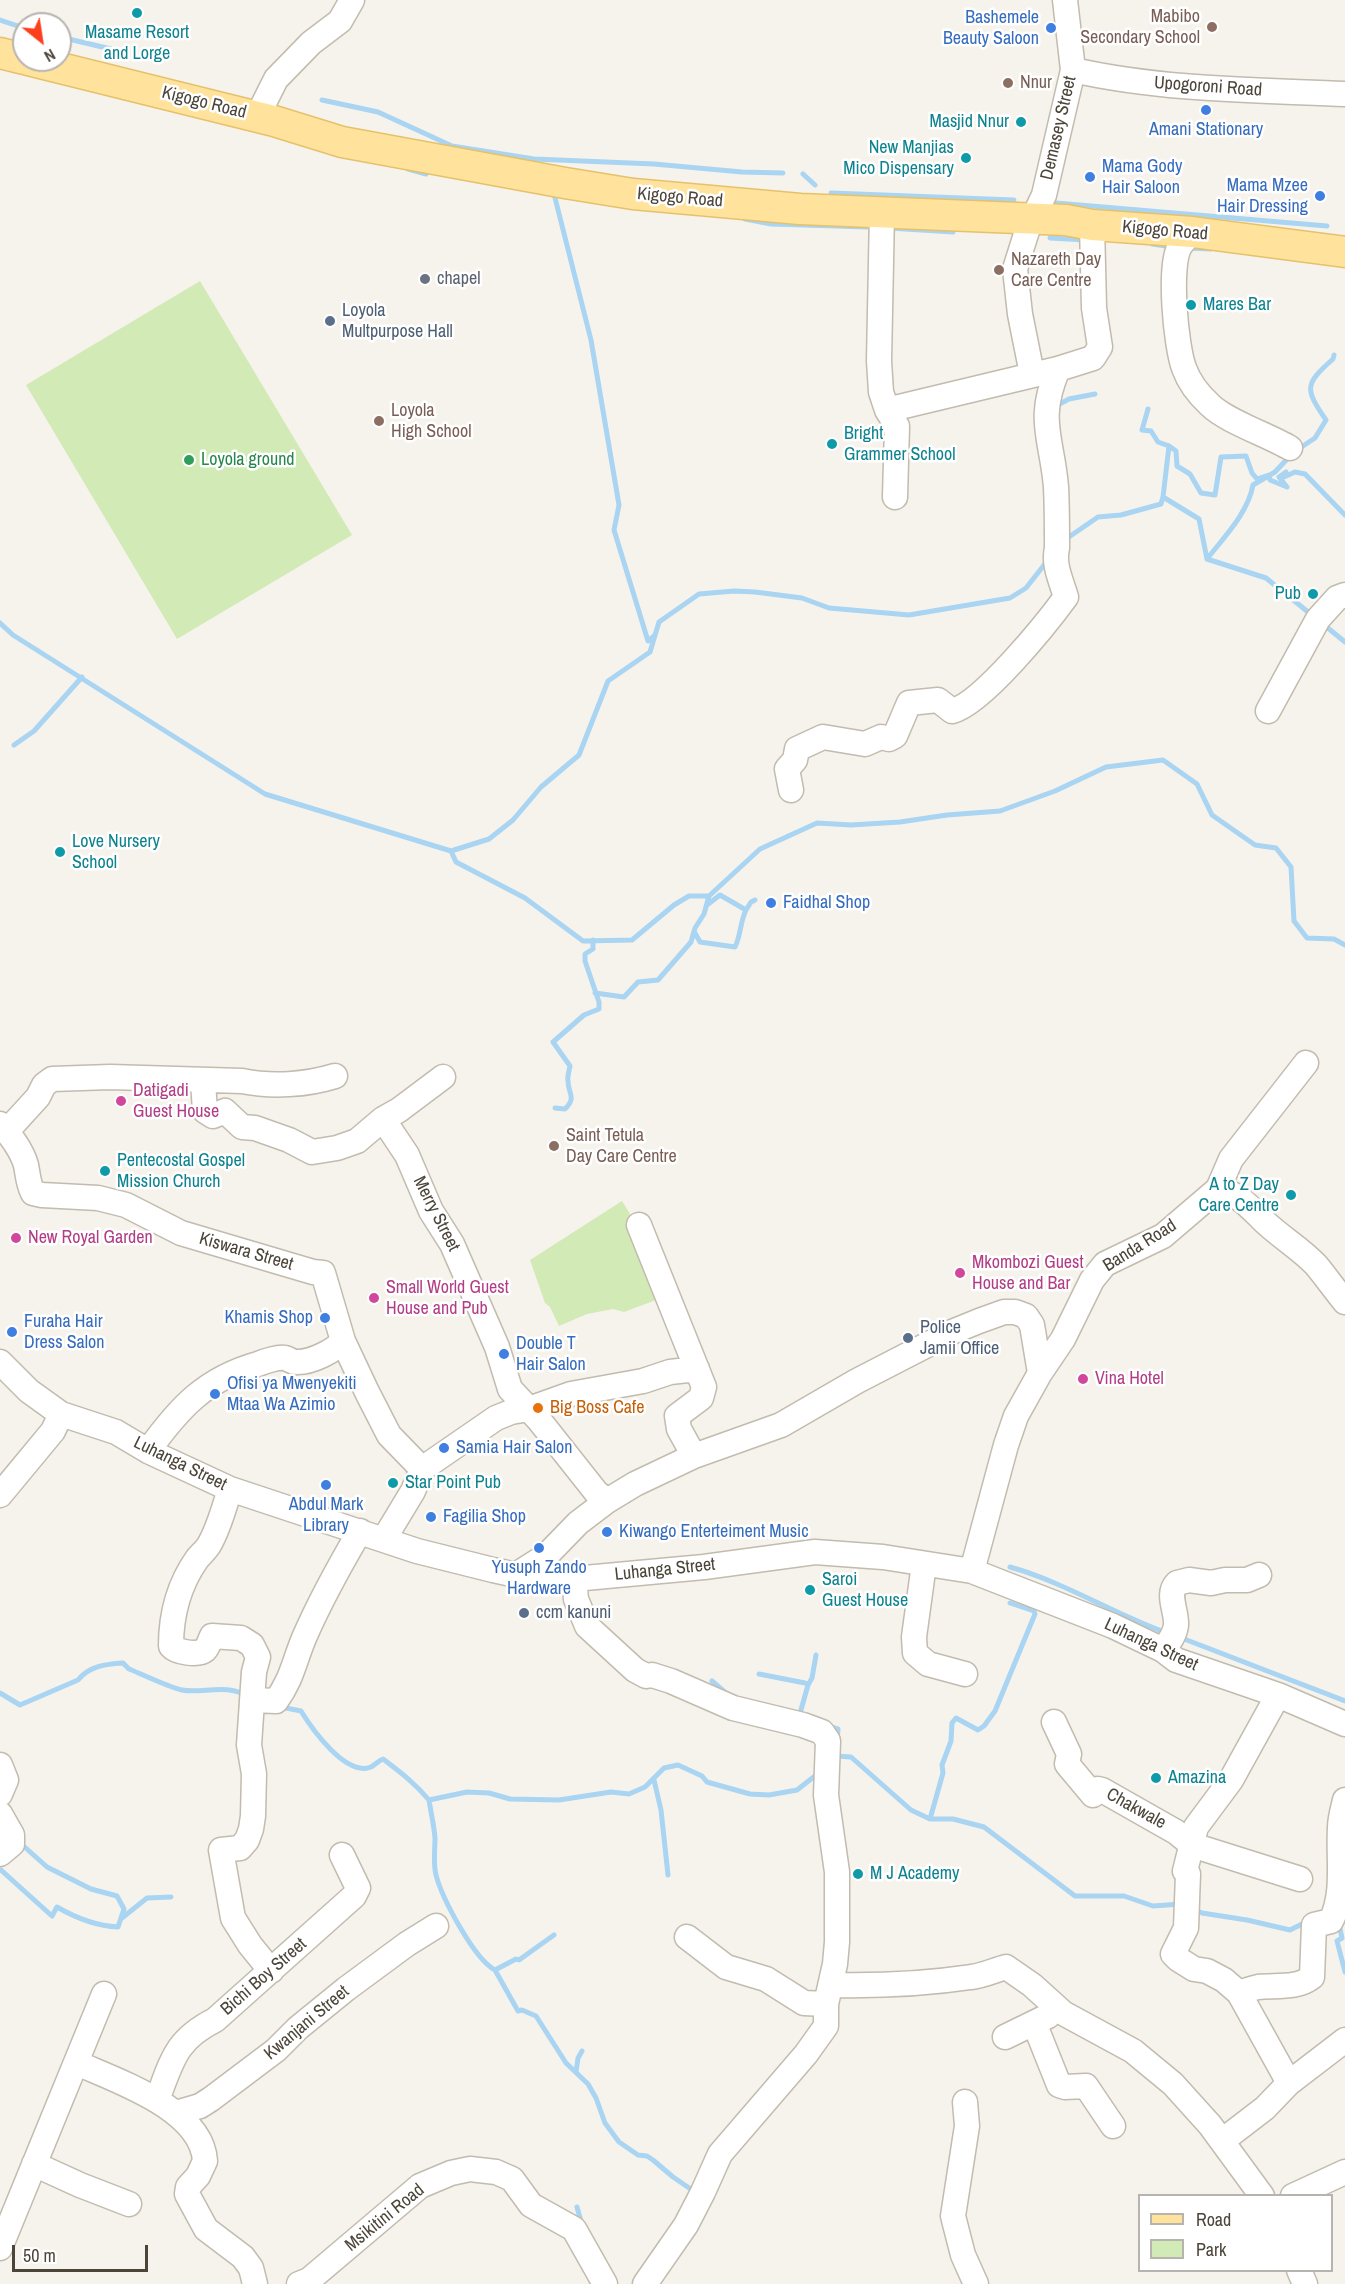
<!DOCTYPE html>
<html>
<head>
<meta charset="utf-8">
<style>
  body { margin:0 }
  #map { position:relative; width:1345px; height:2284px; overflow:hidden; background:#f6f3ec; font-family:"Archivo Narrow",sans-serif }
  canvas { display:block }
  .legend { position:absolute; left:1138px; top:2194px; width:195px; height:78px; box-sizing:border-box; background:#fff; border:2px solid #b7b4b0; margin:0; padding:8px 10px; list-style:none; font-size:18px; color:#4b4439 }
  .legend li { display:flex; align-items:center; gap:12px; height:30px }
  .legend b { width:30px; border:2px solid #b7b4b0 }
  .north { position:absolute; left:12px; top:12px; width:60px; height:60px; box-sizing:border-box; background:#fff; border:2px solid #b7b4b0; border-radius:50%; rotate:150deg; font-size:16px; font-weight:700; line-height:24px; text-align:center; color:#4b4439 }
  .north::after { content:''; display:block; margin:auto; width:21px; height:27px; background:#fc3f1d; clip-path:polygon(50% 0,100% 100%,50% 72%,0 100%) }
  .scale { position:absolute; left:12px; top:2245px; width:136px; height:27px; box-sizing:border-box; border:3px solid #4b4439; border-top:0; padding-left:8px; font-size:18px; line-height:21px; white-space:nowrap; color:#4b4439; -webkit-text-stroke:4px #fff; paint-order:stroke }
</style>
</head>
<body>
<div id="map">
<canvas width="1345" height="2284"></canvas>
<ul class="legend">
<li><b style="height:8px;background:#ffe39c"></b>Road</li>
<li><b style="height:16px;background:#d2eab5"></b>Park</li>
</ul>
<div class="north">N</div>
<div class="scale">50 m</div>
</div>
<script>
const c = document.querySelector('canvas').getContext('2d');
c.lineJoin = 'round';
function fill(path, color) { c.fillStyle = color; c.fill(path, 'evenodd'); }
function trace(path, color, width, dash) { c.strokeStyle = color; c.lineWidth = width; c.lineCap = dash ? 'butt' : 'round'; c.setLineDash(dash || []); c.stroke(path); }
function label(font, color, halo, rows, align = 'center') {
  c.font = font + ' "Archivo Narrow",sans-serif'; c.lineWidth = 5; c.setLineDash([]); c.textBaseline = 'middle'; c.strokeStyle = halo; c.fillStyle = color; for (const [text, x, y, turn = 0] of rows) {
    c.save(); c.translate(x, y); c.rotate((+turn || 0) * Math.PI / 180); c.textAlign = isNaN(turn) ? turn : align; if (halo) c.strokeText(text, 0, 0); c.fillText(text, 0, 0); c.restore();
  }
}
const green = new Path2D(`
  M200 281 352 535 177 639 26 385Z
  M622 1201 646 1240 664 1297 624 1312 613 1309 587 1314 559 1326 550 1307 545 1303 530 1260Z`);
const stream = new Path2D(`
  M0 20 24 28
  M60 37 111 49
  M322 100 378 112 452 146 534 159 654 164 742 172 783 173
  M408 169 426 174
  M803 174 815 185
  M553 190 591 340 619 505 614 530 648 641 654 636
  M831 193 1014 200
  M1056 203 1327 226
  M745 219 771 224 867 227
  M889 228 953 232
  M1050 238 1086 240
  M1152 244 1173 247
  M1188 248 1211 249
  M1054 407 1069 399 1095 394
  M1148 409 1142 430 1151 431 1158 442 1169 446 1163 497
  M1169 446 1176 451 1177 466 1190 474 1201 493 1215 495 1221 457 1246 456 1252 473 1257 479 1269 475 1270 480 1287 487 1279 477 1286 472 1284 477 1295 472 1305 474 1345 515
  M1297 450 1315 438 1326 420C1304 388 1305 384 1333 359L1334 355
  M1063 541 1098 517 1121 515 1161 504 1163 497 1199 519 1207 559 1266 578 1313 616
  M1207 559C1224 537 1248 513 1253 485L1275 472 1290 456
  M0 623 13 635 265 794 451 851 456 862 525 898 583 941 632 940 674 905 689 896H709L760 849 817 823 851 825 900 822 947 815 1000 811 1055 791 1106 767 1163 760 1197 784 1212 815 1255 845 1276 848 1291 867 1294 921 1307 938 1334 939 1345 945
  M1323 624 1345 642
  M14 745 34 731 82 677
  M451 851 489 839 513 820 541 787 579 755 608 681 650 652 659 622 699 594 734 591 755 592 802 598 829 608 909 615 1010 598 1026 588 1048 560
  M707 905 720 895 746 910 751 902 755 900
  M695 933 700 942 735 947C741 935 740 922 746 910
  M595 993 624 997 638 982 658 980 691 942 695 928 704 914 709 896
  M555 1108 565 1109C577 1097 568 1094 568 1081 567 1077 569 1071 570 1066L553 1042 584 1015 599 1009V1002L585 961V954L593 949V940
  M1010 1567C1064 1582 1114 1614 1167 1633
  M1179 1637 1345 1701
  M759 1674 805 1683 808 1685 799 1717
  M712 1681 727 1694
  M808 1685 812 1678 816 1655
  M0 1693 20 1705 78 1680C89 1666 106 1664 123 1663L129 1669C144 1675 168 1687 182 1690 201 1694 227 1683 247 1696
  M281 1707 301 1711C312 1729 346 1777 371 1767 375 1765 378 1761 383 1759 400 1772 415 1783 429 1800L467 1792 489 1793 510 1799 559 1800 611 1792 629 1794 645 1787 664 1768 678 1765 702 1776 707 1782 750 1794 769 1795 797 1790 820 1772
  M827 1726 838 1729 837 1741
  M835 1756 851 1757 911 1810 930 1819H953L984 1827 1075 1896H1124L1153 1906 1181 1904
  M654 1780 661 1810 668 1875
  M429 1800C431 1813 434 1825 435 1838 435 1850 433 1863 436 1875 442 1898 474 1959 495 1970L518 2011 522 2010 536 2016 566 2063 588 2084 596 2098 605 2123 619 2142 638 2155 647 2156 653 2160 673 2177 695 2192
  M930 1819 943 1773 942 1765 951 1741 952 1723 956 1718 978 1730 984 1726 995 1711 1035 1614 1034 1611 1010 1603
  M1 1870 52 1916 57 1907C76 1918 96 1926 118 1927L124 1909 117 1896 91 1889 47 1867 19 1842
  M1193 1909 1202 1913 1247 1920 1290 1930 1302 1924 1308 1925
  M122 1918 147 1898 171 1897
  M1339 1924 1342 1938 1337 1941 1345 1972
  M495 1970 516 1959 519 1960 554 1935
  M576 2072 578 2058 582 2051
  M577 2207 582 2225`);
const minor = new Path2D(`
  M1073 70C1162 90 1254 90 1345 94
  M257 117 276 79 311 43 340 21 352 0
  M882 212 879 361 881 392 887 410 897 426 895 497
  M1192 232C1188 237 1183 241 1180 246 1168 265 1176 347 1184 368 1189 382 1199 395 1210 405 1226 421 1268 435 1290 448
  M1032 374 1020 314 1015 269 1027 231 1044 195 1073 70 1065 0
  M887 410 1058 369 1093 358 1100 347 1094 308 1092 225
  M1268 711 1318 619 1337 598 1345 595
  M791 790 787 769 795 760 797 749 823 737 865 744 881 737 889 739 895 736 909 703 938 700 952 711C982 704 1047 623 1066 597 1061 580 1053 565 1057 548 1057 528 1057 507 1056 487 1052 438 1036 420 1058 369
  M203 1082 205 1111 213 1116 225 1111 242 1127 255 1128 289 1140 312 1152 337 1148 357 1141 383 1119 399 1110 443 1077
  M383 1119 407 1155 431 1211 452 1244 497 1347 510 1389 539 1420 596 1492 607 1501
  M0 1124C10 1134 22 1151 26 1165 28 1175 28 1183 33 1193L42 1195 98 1198 126 1205 181 1233 313 1272 323 1273 343 1341 367 1392 389 1435 422 1469
  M7 1131 38 1097 44 1085 52 1079 110 1077 242 1081C272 1087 306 1085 335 1076
  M1218 1189C1239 1193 1251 1209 1266 1223 1282 1238 1301 1249 1316 1265 1326 1277 1335 1290 1345 1302
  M639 1225 704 1387 701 1398 677 1416 679 1429 694 1456
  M0 1362 29 1391 61 1414 116 1432 148 1451 230 1489 417 1551 493 1570 516 1575 574 1579 704 1567 815 1552 883 1557 972 1571 1113 1626 1163 1650 1176 1660 1278 1695 1345 1724
  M148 1451C179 1408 205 1379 258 1364 265 1361 278 1357 285 1358 290 1359 292 1363 298 1362 312 1362 334 1351 343 1341
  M230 1489C224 1508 219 1528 209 1545 206 1550 201 1554 197 1559 178 1586 171 1614 171 1646 176 1652 198 1656 205 1650 208 1647 210 1640 212 1636L241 1638 252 1645 258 1657 254 1672 249 1745 254 1774 253 1816 251 1829 247 1840 240 1848 221 1850 233 1918 250 1945 271 1971
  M0 1495 53 1431 61 1414
  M384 1539 413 1491 422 1469 496 1418 511 1412 529 1409 571 1394 643 1381 670 1372 697 1369
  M924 1564 914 1637 915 1653 928 1664 965 1674
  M972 1571 1006 1445 1016 1416 1040 1373 1063 1339 1092 1280 1105 1264 1163 1236 1218 1189 1231 1159 1306 1063
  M516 1575 546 1556 578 1523 607 1501 635 1484 694 1456 781 1425 857 1381 952 1332 979 1321 1004 1312H1015L1026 1316 1032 1325 1040 1373
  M574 1579 576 1599 587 1626 635 1670 646 1676 652 1675 671 1681 733 1708 803 1725 822 1732 828 1741 826 1795 837 1872V1942L835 1964 826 2004V2026L806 2054 720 2154 703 2192 686 2225 645 2284
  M1163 1650C1169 1642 1175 1635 1176 1625 1177 1611 1166 1594 1177 1583L1189 1580 1211 1583 1225 1580H1247L1259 1575
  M1278 1695 1231 1780 1196 1827 1185 1871 1188 1874 1186 1928 1173 1954 1178 1959 1194 1969 1207 1971 1224 1980 1239 1993 1289 2083
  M253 1700 276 1701C292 1679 294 1662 304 1638 320 1601 340 1565 360 1531
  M1054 1722 1069 1754 1067 1764 1093 1795 1098 1789 1102 1790 1176 1832 1192 1845 1300 1879
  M0 1765 6 1780 0 1794
  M0 1814 12 1835V1844L0 1854
  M687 1937 726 1967 766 1979 804 2003 826 2004
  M831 1985C878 1986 924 1984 971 1977 982 1976 995 1970 1006 1967L1032 1985 1063 2013 1133 2051 1173 2084 1210 2125 1262 2196
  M1239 1993C1245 1991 1252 1988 1258 1987 1276 1985 1297 1989 1312 1977L1314 1925 1331 1921C1345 1893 1338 1858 1340 1828 1340 1818 1343 1809 1345 1800
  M1039 2021 1037 2030 1059 2085 1065 2087 1086 2086 1113 2126
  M1005 2037 1048 2016
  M77 2063C117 2081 202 2109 205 2161L198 2176 188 2187 187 2194 206 2229 243 2257 251 2268 255 2284
  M157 2100C172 2061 175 2040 215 2020L354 1896 358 1888 342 1855
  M965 2102 967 2126 953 2216 963 2255 976 2284
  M176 2113 200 2106 211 2099 276 2050 298 2028 346 1989 407 1944 436 1926
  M1222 2141 1265 2108 1289 2083 1345 2040
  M34 2164 80 2185 129 2204
  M1293 2196 1345 2172
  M0 2248 104 1994
  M1299 2270 1305 2284
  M299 2284 309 2280 420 2186 451 2173 470 2169 496 2172 512 2179 531 2205 574 2229 605 2284`);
const major = new Path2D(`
  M0 53 24 59
  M28 60 274 121 342 142 565 183 633 194 800 209 1066 220 1092 225 1192 232 1345 252`);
const markers = [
  [137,13,6,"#0f9aa8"],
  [1212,27,6,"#8d6e63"],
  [1051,28,6,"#3f7fe0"],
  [1008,83,6,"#8d6e63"],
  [1206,110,6,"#3f7fe0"],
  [1021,122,6,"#0f9aa8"],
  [966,158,6,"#0f9aa8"],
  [1090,177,6,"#3f7fe0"],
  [1320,196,6,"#3f7fe0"],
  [999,270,6,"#8d6e63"],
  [425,279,6,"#6b7280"],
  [1191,305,6,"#0f9aa8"],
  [330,321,6,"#5c6f8a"],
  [379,421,6,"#8d6e63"],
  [832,444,6,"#0f9aa8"],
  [189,460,6,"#2e9e5b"],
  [1313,594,6,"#0f9aa8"],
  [60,852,6,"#0f9aa8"],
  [771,903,6,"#3f7fe0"],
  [121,1101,6,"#d1479c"],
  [554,1146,6,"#8d6e63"],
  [105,1171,6,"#0f9aa8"],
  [1291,1195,6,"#0f9aa8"],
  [16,1238,6,"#d1479c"],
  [960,1273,6,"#d1479c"],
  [374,1298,6,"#d1479c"],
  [325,1318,6,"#3f7fe0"],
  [12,1332,6,"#3f7fe0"],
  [908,1338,6,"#5c6f8a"],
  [504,1354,6,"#3f7fe0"],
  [1083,1379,6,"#d1479c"],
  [215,1394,6,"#3f7fe0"],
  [538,1408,6,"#e8710a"],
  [444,1448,6,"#3f7fe0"],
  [393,1483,6,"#0f9aa8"],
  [326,1485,6,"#3f7fe0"],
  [431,1517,6,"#3f7fe0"],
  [607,1532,6,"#3f7fe0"],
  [539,1548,6,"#3f7fe0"],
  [810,1590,6,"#0f9aa8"],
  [524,1613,6,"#5c6f8a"],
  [1156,1778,6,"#0f9aa8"],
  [858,1874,6,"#0f9aa8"]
];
const educationNames = [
  ["Mabibo",1200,17,"right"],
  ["Secondary School",1200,38,"right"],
  ["Nnur",1020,83],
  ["Nazareth Day",1011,260],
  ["Care Centre",1011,281],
  ["Loyola",391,411],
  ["High School",391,432],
  ["Saint Tetula",566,1136],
  ["Day Care Centre",566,1157]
];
const shopNames = [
  ["Bashemele",1039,18,"right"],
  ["Beauty Saloon",1039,39,"right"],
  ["Amani Stationary",1206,130,"center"],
  ["Mama Gody",1102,167],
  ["Hair Saloon",1102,188],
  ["Mama Mzee",1308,186,"right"],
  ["Hair Dressing",1308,207,"right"],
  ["Faidhal Shop",783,903],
  ["Khamis Shop",313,1318,"right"],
  ["Furaha Hair",24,1322],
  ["Dress Salon",24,1343],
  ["Double T",516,1344],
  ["Hair Salon",516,1365],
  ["Ofisi ya Mwenyekiti",227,1384],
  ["Mtaa Wa Azimio",227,1405],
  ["Samia Hair Salon",456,1448],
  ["Abdul Mark",326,1505,"center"],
  ["Library",326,1526,"center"],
  ["Fagilia Shop",443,1517],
  ["Kiwango Enterteiment Music",619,1532],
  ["Yusuph Zando",539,1568,"center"],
  ["Hardware",539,1589,"center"]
];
const cultureNames = [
  ["Masame Resort",137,33,"center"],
  ["and Lorge",137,54,"center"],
  ["Masjid Nnur",1009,122,"right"],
  ["New Manjias",954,148,"right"],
  ["Mico Dispensary",954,169,"right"],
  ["Mares Bar",1203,305],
  ["Bright",844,434],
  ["Grammer School",844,455],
  ["Pub",1301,594,"right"],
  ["Love Nursery",72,842],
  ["School",72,863],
  ["Pentecostal Gospel",117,1161],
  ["Mission Church",117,1182],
  ["A to Z Day",1279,1185,"right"],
  ["Care Centre",1279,1206,"right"],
  ["Star Point Pub",405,1483],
  ["Saroi",822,1580],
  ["Guest House",822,1601],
  ["Amazina",1168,1778],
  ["M J Academy",870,1874]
];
const streetNames = [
  ["Upogoroni Road",1208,87,4],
  ["Kigogo Road",204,103,14],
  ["Demasey Street",1059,128,-77],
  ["Kigogo Road",680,198,5],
  ["Kigogo Road",1165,231,5],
  ["Merry Street",436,1214,63],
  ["Banda Road",1140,1246,-32],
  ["Kiswara Street",246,1252,16],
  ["Luhanga Street",180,1464,26],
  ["Luhanga Street",665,1570,-6],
  ["Luhanga Street",1151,1645,25],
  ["Chakwale",1136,1809,29],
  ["Bichi Boy Street",264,1977,-41],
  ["Kwanjani Street",307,2023,-40],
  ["Msikitini Road",385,2218,-39]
];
const worshipNames = [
  ["chapel",437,279]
];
const serviceNames = [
  ["Loyola",342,311],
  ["Multpurpose Hall",342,332],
  ["Police",920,1328],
  ["Jamii Office",920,1349],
  ["ccm kanuni",536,1613]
];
const leisureNames = [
  ["Loyola ground",201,460]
];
const hotelNames = [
  ["Datigadi",133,1091],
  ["Guest House",133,1112],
  ["New Royal Garden",28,1238],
  ["Mkombozi Guest",972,1263],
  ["House and Bar",972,1284],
  ["Small World Guest",386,1288],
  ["House and Pub",386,1309],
  ["Vina Hotel",1095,1379]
];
const foodNames = [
  ["Big Boss Cafe",550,1408]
];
fill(green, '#d2eab5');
trace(stream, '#a9d4f2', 5);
trace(minor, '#c2bbae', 27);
trace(major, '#e6c16a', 33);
trace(minor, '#fff', 24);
trace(major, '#ffe39c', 30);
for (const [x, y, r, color] of markers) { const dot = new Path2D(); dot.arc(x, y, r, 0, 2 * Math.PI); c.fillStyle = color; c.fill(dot); trace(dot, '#fff', 2); }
label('18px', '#785e54', '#fff', educationNames, 'left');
label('18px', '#366cbe', '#fff', shopNames, 'left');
label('18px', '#0d838f', '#fff', cultureNames, 'left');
label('18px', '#4b4439', '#fff', streetNames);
label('18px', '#5b616d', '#fff', worshipNames, 'left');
label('18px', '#4e5e75', '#fff', serviceNames, 'left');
label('18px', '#27864d', '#fff', leisureNames, 'left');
label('18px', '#b23c85', '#fff', hotelNames, 'left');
label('18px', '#c56008', '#fff', foodNames, 'left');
</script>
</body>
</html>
